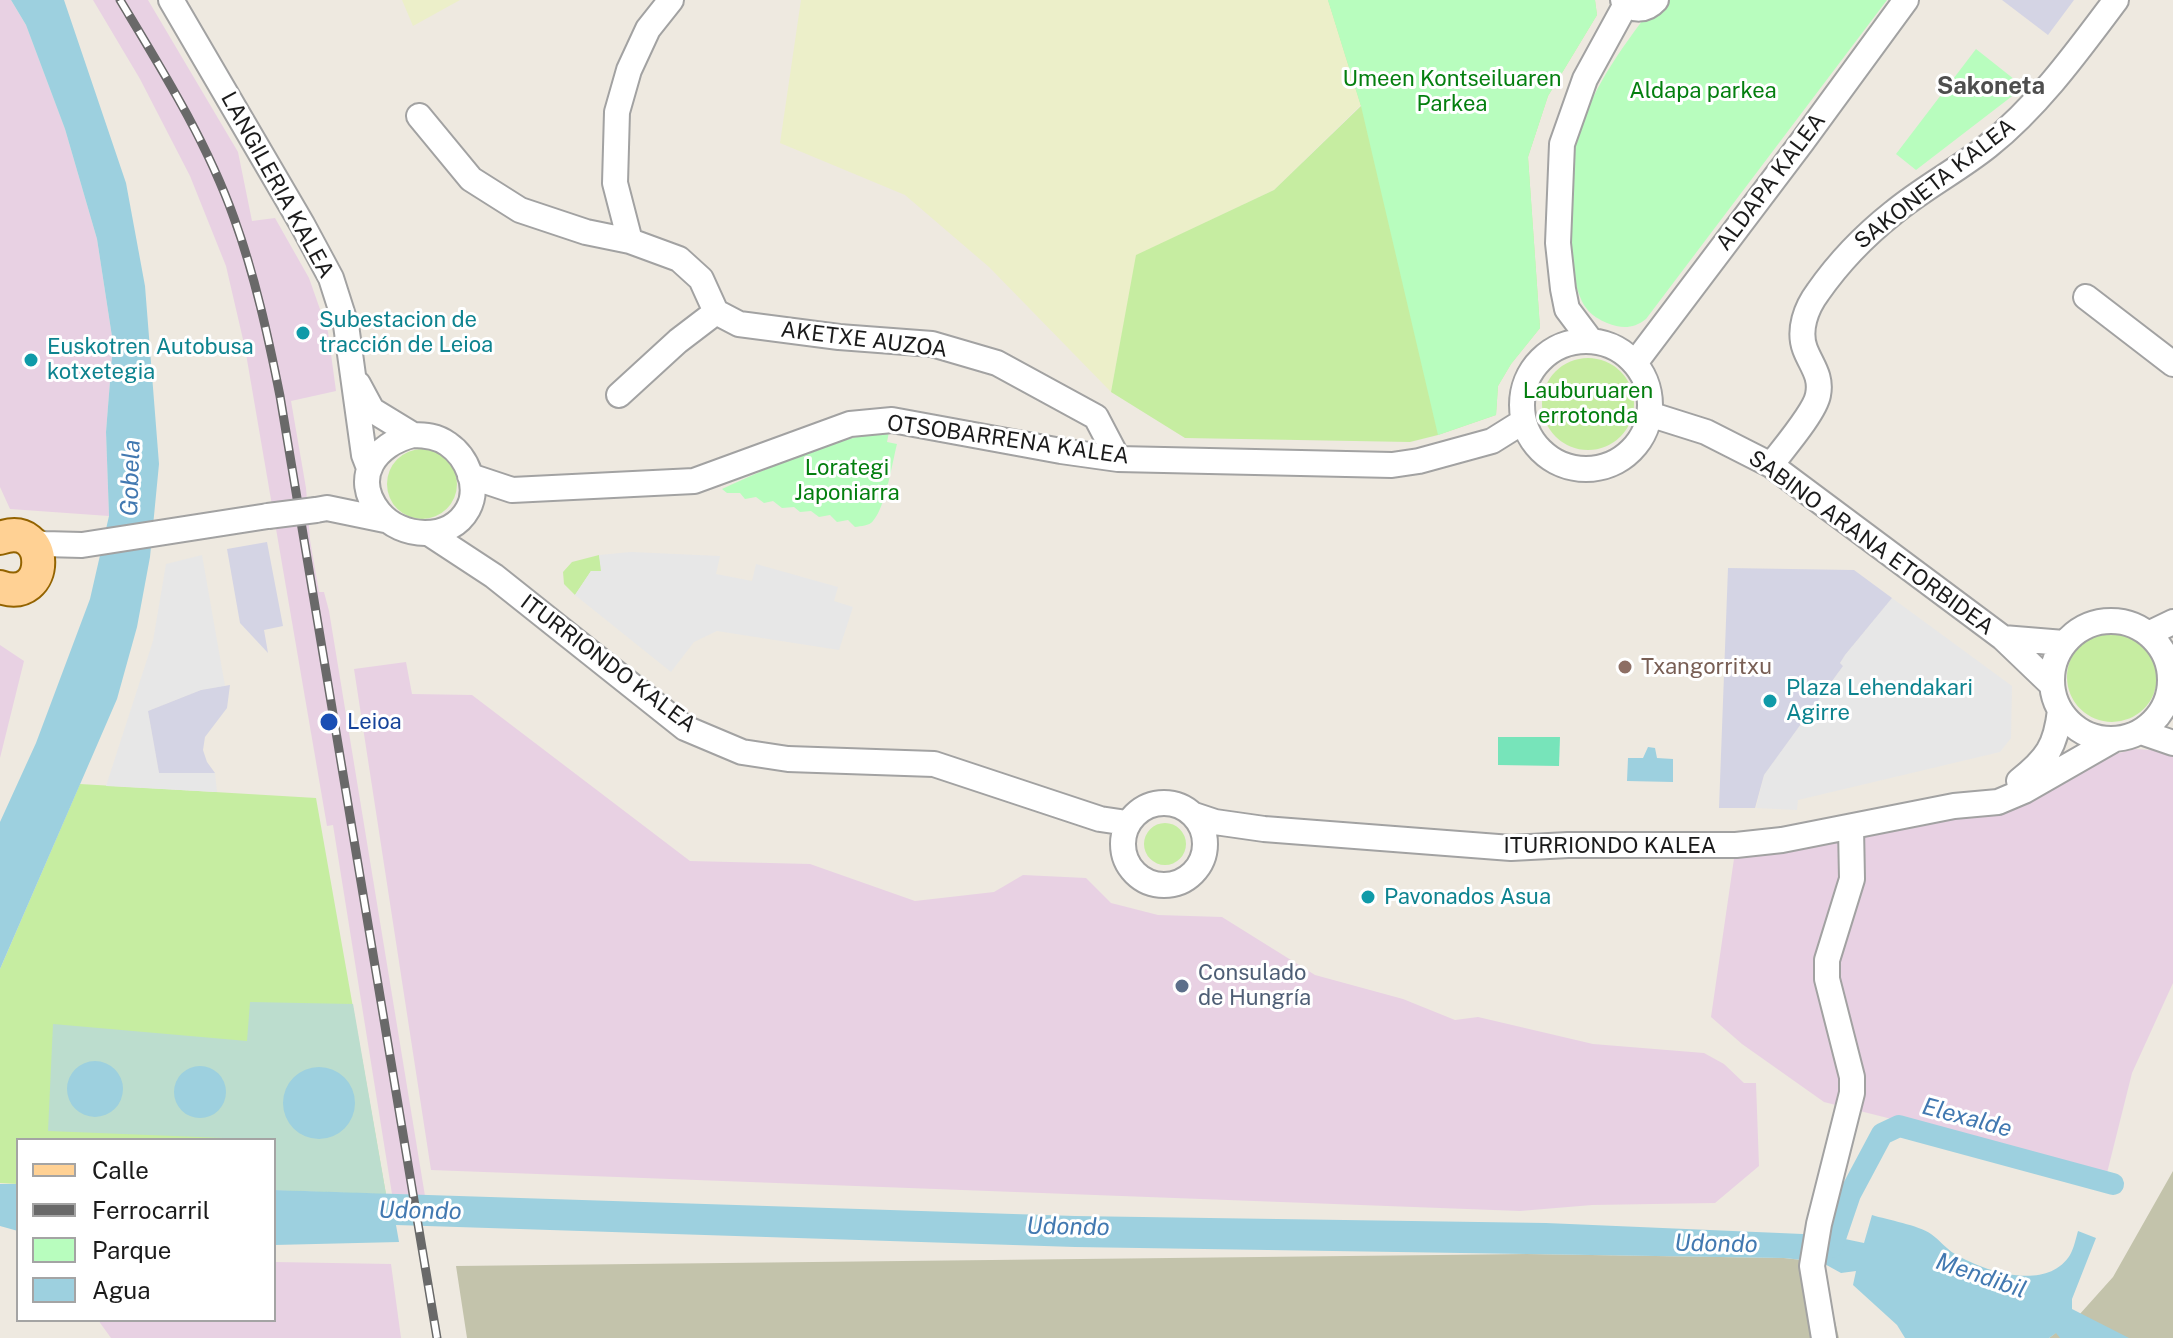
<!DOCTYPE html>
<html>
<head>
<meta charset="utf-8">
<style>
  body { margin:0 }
  #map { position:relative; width:2173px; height:1338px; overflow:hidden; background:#eee9e0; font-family:"Public Sans",sans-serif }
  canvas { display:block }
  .legend { position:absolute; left:16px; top:1138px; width:260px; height:184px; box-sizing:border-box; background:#fff; border:2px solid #a4a4a4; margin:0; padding:10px 14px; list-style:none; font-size:24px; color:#1b1b1b }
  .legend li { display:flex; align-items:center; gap:16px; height:40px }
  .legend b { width:40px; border:2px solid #a4a4a4 }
</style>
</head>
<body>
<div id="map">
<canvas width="2173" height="1338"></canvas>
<ul class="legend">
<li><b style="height:10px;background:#ffd194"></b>Calle</li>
<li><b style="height:10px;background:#696969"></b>Ferrocarril</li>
<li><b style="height:22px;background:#b8fdbe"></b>Parque</li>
<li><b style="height:22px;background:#9dd0df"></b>Agua</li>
</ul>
</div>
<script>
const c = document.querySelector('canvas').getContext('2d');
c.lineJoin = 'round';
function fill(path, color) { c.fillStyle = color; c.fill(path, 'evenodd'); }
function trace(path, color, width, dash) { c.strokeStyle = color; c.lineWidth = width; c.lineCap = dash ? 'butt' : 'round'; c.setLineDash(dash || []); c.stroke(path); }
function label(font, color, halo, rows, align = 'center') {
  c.font = font + ' "Public Sans",sans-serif'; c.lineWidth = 6; c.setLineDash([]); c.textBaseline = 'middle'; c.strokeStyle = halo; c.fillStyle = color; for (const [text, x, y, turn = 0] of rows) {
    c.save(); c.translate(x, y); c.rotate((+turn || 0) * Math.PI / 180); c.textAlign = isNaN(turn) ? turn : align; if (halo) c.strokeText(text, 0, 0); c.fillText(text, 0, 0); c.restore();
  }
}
const industrial = new Path2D(`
  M0 0H11L26 25 65 129 97 239 113 343 106 432 109 516 10 509 0 487Z
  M93 0H148L238 152 252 221 275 218 309 278 328 332 336 391 291 401 306 488 310 540 319 592H324L329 611 425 1196 392 1194 333 825 327 826 245 348 226 266 190 176 140 79Z
  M0 645 24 661 0 758Z
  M406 662 412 694 472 695 690 861 810 864 915 901 994 892 1023 875 1086 878 1111 903 1158 915 1222 917 1315 975 1403 999 1455 1020 1478 1017 1593 1044 1704 1053 1724 1064 1744 1083H1756L1759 1166 1715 1203 1592 1205 1520 1211 431 1170 354 669Z
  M2135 749 2166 751 2173 755V983L2132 1073 2107 1173 1824 1102 1742 1044 1711 1017 1736 845 2024 791 2063 767Z
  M274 1262 391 1264 401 1338H111L98 1320H274Z`);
const construction = new Path2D(`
  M2173 1171V1338H2049L2079 1315 2113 1277Z
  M1527 1254 1784 1258 1821 1262 1839 1338H467L456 1266Z`);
const farmland = new Path2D(`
  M402 0H460L413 26Z
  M801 0H1328L1361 105 1274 190 1137 255 1111 392 989 267 905 195 780 143Z`);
const grass = new Path2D(`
  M1328 0H1595L1597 15 1548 96 1528 157 1540 328 1511 364 1498 386 1496 415 1438 435 1410 442 1185 438 1111 392 1136 255 1274 190 1361 106Z
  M1542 404a46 46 0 1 1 92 0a46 46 0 1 1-92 0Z
  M387 484a35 35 0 1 1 70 0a35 35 0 1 1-70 0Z
  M599 555 602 572 591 571 575 595 564 584 563 572 572 562Z
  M2067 677a45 45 0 1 1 90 0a45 45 0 1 1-90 0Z
  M80 784 316 798 386 1194 274 1190V1140H18V1184L0 1183V969Z
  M1144 844a21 21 0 1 1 42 0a21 21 0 1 1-42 0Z`);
const wetland = new Path2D(`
  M250 1002 353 1004 386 1194 274 1190V1140L48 1131 53 1024 247 1041Z`);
const park = new Path2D(`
  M1328 0H1595L1597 15 1548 96 1528 157 1540 328 1511 364 1498 386 1496 415 1438 435 1361 106Z
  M1658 0H1887L1646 319C1633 329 1622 329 1607 323 1600 320 1591 315 1587 309 1568 285 1566 209 1569 178 1570 164 1574 149 1578 136 1593 85 1626 42 1658 0Z
  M1976 49 2024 87 1916 170 1896 154Z
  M889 432 887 442 897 444C892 463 886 506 873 521 869 526 861 526 855 527L848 520 837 522 830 515 819 517 811 511 800 512 794 507 782 508 773 501 764 503 756 497 745 499 740 493H727L722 489C770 467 836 436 889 432Z`);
const pitch = new Path2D(`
  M1498 737H1560L1559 766 1498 765Z`);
const parking = new Path2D(`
  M631 552 720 556 716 574 752 581 756 564 838 587 834 601 853 607 839 650 717 631 694 642 671 672 575 595 591 571H601L599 555Z
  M202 555 225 686 201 690 148 711 159 773H215L217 792 106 786 153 641 166 564Z
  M1892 598 2012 686 2011 738 2000 752 1798 800 1797 810 1756 808 1764 775 1843 666 1840 663 1845 655Z`);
const plaza = new Path2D(`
  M2002 0H2074L2048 35Z
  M267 542 283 626 264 630 268 653 240 623 227 549Z
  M1728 568 1854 570 1892 598 1845 655 1840 663 1843 666 1764 775 1755 808H1719Z
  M230 685 227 708 205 737 203 750 207 762 215 773H159L148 711 201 690Z`);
const water = new Path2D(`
  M11 0H64L126 183 145 286 159 464 150 557 137 627 117 699 0 969V822L36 743 90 599 109 516 106 432 113 343 97 239 65 129 26 25Z
  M1648 747 1655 748 1657 758 1673 759V782L1627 781 1628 758H1643Z
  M67 1089a28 28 0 1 1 56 0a28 28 0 1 1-56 0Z
  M174 1092a26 26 0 1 1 52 0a26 26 0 1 1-52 0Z
  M283 1103a36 36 0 1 1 72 0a36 36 0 1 1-72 0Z
  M0 1184H18V1231L0 1226Z
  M274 1190 1075 1216 1546 1223 1826 1235 1864 1243 1872 1215C1888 1220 1918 1225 1931 1234 1940 1240 1946 1249 1955 1254 1985 1272 2047 1292 2070 1255 2074 1248 2076 1238 2078 1231L2096 1238 2072 1299V1309L2129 1338H2060L2056 1333 2049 1338H1905L1897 1325 1853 1285 1856 1271 1841 1273 1821 1262 1784 1258 1075 1247 396 1225 399 1242 274 1245Z`);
const canal = new Path2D(`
  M1832 1247 1850 1194 1882 1134 1899 1126 2113 1184`);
const minor = new Path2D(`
  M171 0 302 224 331 278 346 325 364 455 369 468
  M1623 0C1633 12 1646 11 1656 0
  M419 116 471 179 520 210 586 232 630 241 679 259 701 279 716 312 739 324 839 337 932 344 997 363 1096 417 1118 459
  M630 241 615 183 617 112 629 70 648 29 671 0
  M2086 297 2173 364
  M1591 341 1567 309 1563 289 1558 243 1562 144 1585 79 1626 4
  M1522 405a64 64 0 1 1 128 0a64 64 0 1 1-128 0Z
  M1635 363 1802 142 1906 0
  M358 384 372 410 413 435
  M619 395 678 341 716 312
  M1649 414 1706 432 1771 465 2003 638 2051 684
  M413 435C425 435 437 436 448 444 467 457 480 487 468 509 450 542 401 539 379 512 351 477 376 444 413 435Z
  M1771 465C1783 449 1815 412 1818 395 1822 376 1811 365 1805 349 1798 330 1806 308 1818 292 1839 262 1864 236 1893 213 1923 188 1958 170 1988 146 2039 105 2077 52 2116 0
  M470 476 512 490 694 481 850 424 892 420 1061 451 1118 459 1392 465 1419 461 1492 441 1524 421
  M316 510 327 508 385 520
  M430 534 494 576 685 728 742 752 788 759 934 764 1100 819 1127 823
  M29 541 44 544 82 545 268 516
  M2052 680a59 59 0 1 1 118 0a59 59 0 1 1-118 0Z
  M2148 634 2173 622
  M2003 638 2064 643
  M2141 732 2173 743
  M2019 781C2047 759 2056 746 2060 710
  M1123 844a41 41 0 1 1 82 0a41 41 0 1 1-82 0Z
  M1194 815 1215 822 1264 829 1511 848 1568 845H1736L1782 840 1954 806 1998 802 2024 791 2113 740
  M1824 1338 1812 1266 1819 1224 1852 1093V1077L1827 979V960L1852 879 1851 828`);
const major = new Path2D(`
  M0 538C51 519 51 605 0 587`);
const rail = new Path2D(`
  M120 0C162 70 206 140 234 218 255 276 268 336 280 396L437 1338`);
const minorBridge = new Path2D(`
  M268 516 316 510`);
const markers = [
  [303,333,8,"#0f9aa8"],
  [31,360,8,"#0f9aa8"],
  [1625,667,8,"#8d6e63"],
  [1770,701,8,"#0f9aa8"],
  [329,722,10,"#1a4fb4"],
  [1368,897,8,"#0f9aa8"],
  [1182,986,8,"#5c6f8a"]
];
const parkNames = [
  ["Umeen Kontseiluaren",1452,79],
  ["Parkea",1452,104],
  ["Aldapa parkea",1703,91],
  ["Lauburuaren",1588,391],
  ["errotonda",1588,416],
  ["Lorategi",847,468],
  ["Japoniarra",847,493]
];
const streetNames = [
  ["ALDAPA KALEA",1771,182,-53],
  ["SAKONETA KALEA",1935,184,-38],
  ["LANGILERIA KALEA",277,185,61],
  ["AKETXE AUZOA",864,340,7],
  ["OTSOBARRENA KALEA",1008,440,8],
  ["SABINO ARANA ETORBIDEA",1871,543,36],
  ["ITURRIONDO KALEA",608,664,37],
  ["ITURRIONDO KALEA",1610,846]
];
const cultureNames = [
  ["Subestacion de",319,320],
  ["tracción de Leioa",319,345],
  ["Euskotren Autobusa",47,347],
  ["kotxetegia",47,372],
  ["Plaza Lehendakari",1786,688],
  ["Agirre",1786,713],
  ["Pavonados Asua",1384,897]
];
const educationNames = [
  ["Txangorritxu",1641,667]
];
const transitNames = [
  ["Leioa",347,722]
];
const serviceNames = [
  ["Consulado",1198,973],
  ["de Hungría",1198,998]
];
const neighbourhoodNames = [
  ["Sakoneta",1991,87]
];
const waterNames = [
  ["Gobela",131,478,-88],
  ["Elexalde",1967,1118,15],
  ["Udondo",420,1211,1],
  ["Udondo",1068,1227,1],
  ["Udondo",1716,1244,1],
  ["Mendibil",1981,1276,19]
];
fill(industrial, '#e8d1e3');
fill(construction, '#c3c3ab');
fill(farmland, '#ecefc9');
fill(grass, '#c6eda1');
fill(wetland, '#bcddce');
fill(park, '#b8fdbe');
fill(pitch, '#77e4ba');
fill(parking, '#e7e7e7');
fill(plaza, '#d4d4e4');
fill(water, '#9dd0df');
trace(canal, '#9dd0df', 22);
trace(minor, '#a2a2a2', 28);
trace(major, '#936300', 36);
trace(minor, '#fff', 24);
trace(major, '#ffd194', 32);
trace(rail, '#696969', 9);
trace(rail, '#fff', 6, [18]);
trace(minorBridge, '#a2a2a2', 28, []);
trace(minorBridge, '#fff', 24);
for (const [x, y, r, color] of markers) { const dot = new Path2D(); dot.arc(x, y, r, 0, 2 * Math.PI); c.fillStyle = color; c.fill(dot); trace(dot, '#fff', 3); }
label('22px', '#047f0f', '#fff', parkNames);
label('22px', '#1b1b1b', '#fff', streetNames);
label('22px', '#0d838f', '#fff', cultureNames, 'left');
label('22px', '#785e54', '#fff', educationNames, 'left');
label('22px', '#164399', '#fff', transitNames, 'left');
label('22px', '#4e5e75', '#fff', serviceNames, 'left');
label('bold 24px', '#4e4e4e', '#fff', neighbourhoodNames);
label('italic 24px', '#4279b1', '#fff', waterNames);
</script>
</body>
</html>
